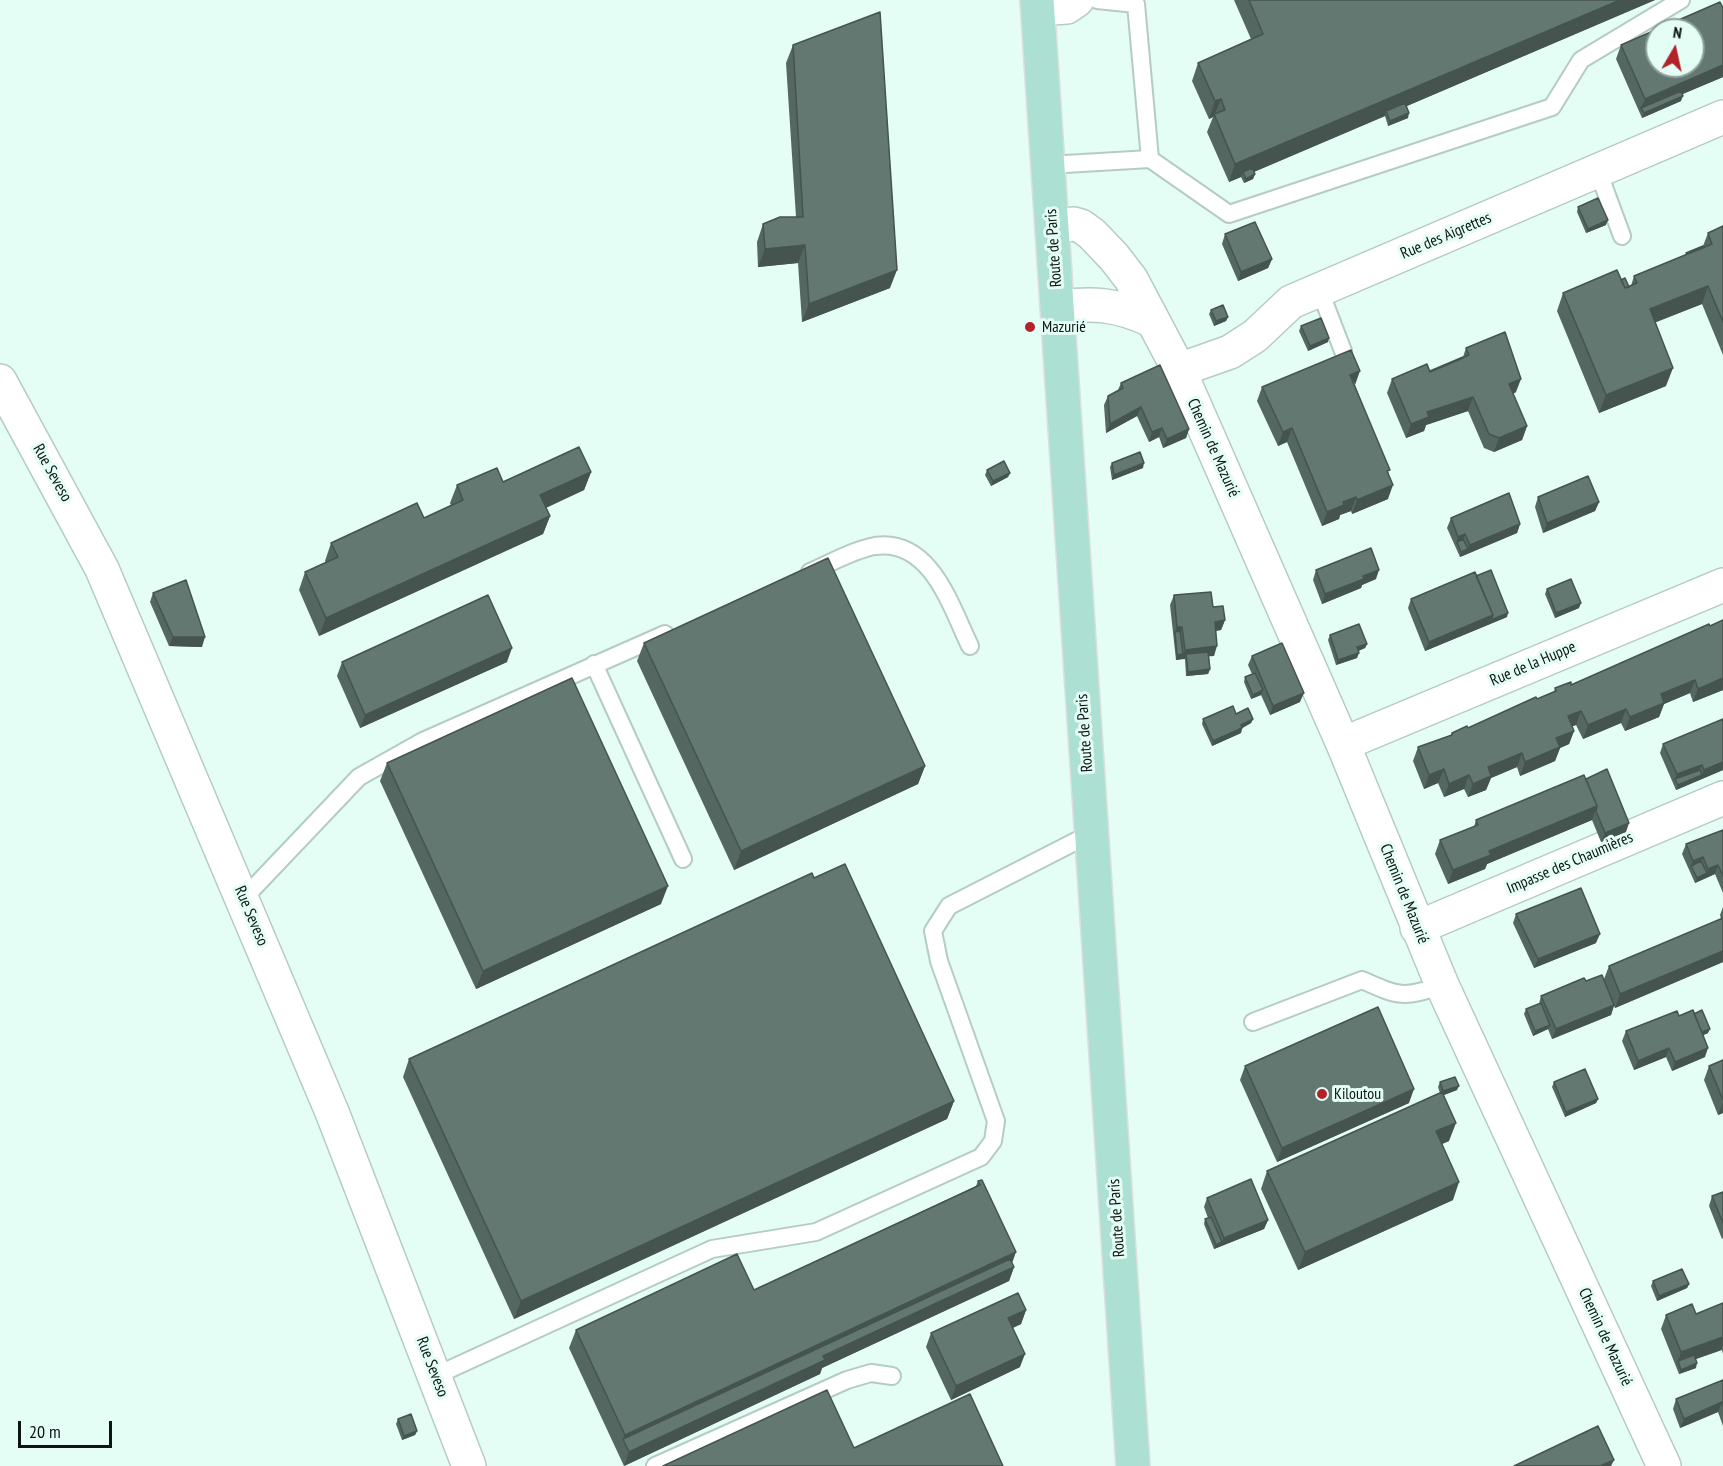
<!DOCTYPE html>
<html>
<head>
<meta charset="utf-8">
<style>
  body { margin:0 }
  #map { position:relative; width:1723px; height:1466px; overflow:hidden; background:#e4fdf5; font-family:"PT Sans Narrow",sans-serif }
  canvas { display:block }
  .north { position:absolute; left:1645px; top:18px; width:60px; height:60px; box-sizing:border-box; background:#e4fdf5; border:2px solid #8ea09a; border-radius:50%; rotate:9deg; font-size:16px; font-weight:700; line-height:24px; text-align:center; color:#0c1512 }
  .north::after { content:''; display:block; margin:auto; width:21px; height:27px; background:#b32228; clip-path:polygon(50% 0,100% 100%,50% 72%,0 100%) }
  .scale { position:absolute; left:18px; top:1421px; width:94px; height:27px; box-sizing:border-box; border:3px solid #0c1512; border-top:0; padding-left:8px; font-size:18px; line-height:21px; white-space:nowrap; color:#0c1512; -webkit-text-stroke:4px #e4fdf5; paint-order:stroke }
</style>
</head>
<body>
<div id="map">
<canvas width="1723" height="1466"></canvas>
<div class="north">N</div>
<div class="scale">20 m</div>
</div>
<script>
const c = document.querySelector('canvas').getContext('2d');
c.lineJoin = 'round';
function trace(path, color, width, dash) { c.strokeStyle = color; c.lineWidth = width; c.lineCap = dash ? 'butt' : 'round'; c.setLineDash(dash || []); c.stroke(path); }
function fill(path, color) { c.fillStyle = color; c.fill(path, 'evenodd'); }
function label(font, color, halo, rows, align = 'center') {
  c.font = font + ' "PT Sans Narrow",sans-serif'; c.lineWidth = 6; c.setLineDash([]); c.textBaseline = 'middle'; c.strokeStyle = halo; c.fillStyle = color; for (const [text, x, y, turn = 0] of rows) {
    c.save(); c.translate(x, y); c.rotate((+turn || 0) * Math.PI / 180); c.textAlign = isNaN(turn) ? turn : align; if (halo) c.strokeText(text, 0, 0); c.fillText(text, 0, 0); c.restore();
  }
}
const lane = new Path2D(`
  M1097 0 1136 4 1150 159
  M1048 165 1150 159 1229 214 1552 107 1581 60 1681 0
  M1598 171 1622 236
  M1320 291 1343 351
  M810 572C831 563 853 550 875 546 931 538 951 607 970 646
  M594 664 683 859
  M243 899 359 777 423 741 665 634
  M1253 1022 1362 980C1398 996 1403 999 1442 985
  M435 1376 712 1249 816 1232 981 1157 993 1141 996 1121 939 961 933 931 949 906 1092 833
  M655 1466 847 1380 871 1373 892 1376`);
const street = new Path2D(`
  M1038 9 1067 7 1077 0
  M1053 226 1074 224 1081 226 1092 234 1114 257 1131 279 1179 370 1343 744 1442 985 1664 1466
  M1058 307C1095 303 1116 304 1151 320
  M1179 370 1230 352 1255 336 1291 302 1723 117
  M1343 744 1723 585
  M1417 928 1723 798`);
const secondary = new Path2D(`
  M0 381 102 569 332 1112 469 1466`);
const primary = new Path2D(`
  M1037 0 1133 1466`);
const wall = new Path2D(`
  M1234 0H1655L1407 106 1408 118 1388 126 1385 116 1254 172 1255 174 1253 179 1244 183 1241 177 1229 182 1207 132 1213 117 1209 119 1192 81 1198 63 1251 39Z
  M1723 8V77L1682 94 1681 101 1642 118 1616 59 1621 45Z
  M793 45 890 288 802 322 798 263 758 267 757 242 763 224 796 217 786 63Z
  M1578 207 1606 225 1586 233 1577 212Z
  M1723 226V355L1702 304 1655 322 1666 386 1599 413 1557 311 1563 293 1621 280 1629 287 1631 286 1634 276 1686 255V253L1703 246 1708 233Z
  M1225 234 1272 259 1268 268 1238 281 1222 244Z
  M1211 310 1228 317 1226 321 1214 326 1209 314Z
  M1301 326 1328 342 1308 351 1299 331Z
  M1466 348 1516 392 1513 394 1527 426 1522 440 1494 452 1484 448 1468 411 1426 425 1424 431 1406 438 1387 393 1392 379 1430 371 1463 357Z
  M1121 383 1189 429 1186 438 1163 448 1159 437 1149 442 1137 416 1106 433 1104 405 1108 396 1118 390Z
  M1355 385 1389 474 1388 499 1352 514 1351 511 1340 515 1339 519 1322 526 1287 442 1278 446 1257 401 1262 387Z
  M1112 463 1143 468 1112 480 1110 467Z
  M987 470 1010 473 1008 477 991 486 985 475Z
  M591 472 584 490 546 508 550 516 543 534 319 636 299 590 305 572 326 563 325 561 331 543 424 518 451 505 450 503 457 485 503 482Z
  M1538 497 1599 502 1595 511 1543 533 1535 507Z
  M1451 518 1520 524 1517 533 1460 557 1447 528Z
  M1316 570 1376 579 1362 585 1361 588 1322 604 1313 580Z
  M1476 576 1507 617 1425 651 1408 608 1411 599Z
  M1547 589 1579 608 1555 618 1545 594Z
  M153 593 202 647 169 646 150 602Z
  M1174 595 1213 607 1225 620 1221 630 1216 631 1214 656H1209L1210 669 1208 674 1186 676 1185 659 1176 660 1170 605Z
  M1723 620V690L1693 702 1690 693 1664 704 1659 717 1625 731 1621 723 1583 739 1576 725 1572 726 1574 731 1569 744 1560 748 1555 761 1520 776 1517 767 1491 778 1486 790 1468 797 1464 789 1444 797 1438 783 1424 789 1413 761 1418 747 1451 735 1452 733 1468 728 1554 692 1555 688 1571 685Z
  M1330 635 1367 644 1365 648 1358 651 1357 658 1336 665 1328 640Z
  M644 643 925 766 918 784 734 870 637 661Z
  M1252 656 1300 702 1270 715 1261 695 1251 699 1244 682 1245 677 1252 674 1248 665Z
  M342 662H507L360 728 337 676Z
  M1236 714 1253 719 1251 723 1242 728 1241 733 1212 746 1202 724 1203 719Z
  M1723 719V770L1676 790 1660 753 1663 744Z
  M387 763 661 904 476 989 380 781Z
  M1586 779 1626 832 1601 842 1592 820 1487 864 1485 869 1448 884 1435 854 1440 840 1474 827 1476 820Z
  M1723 830V893L1715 874 1695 883 1682 854 1686 844Z
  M814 878 954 1101 947 1119 514 1319 403 1077 409 1059Z
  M1723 907V962L1615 1008 1614 1006 1611 1015 1552 1039 1548 1029 1533 1036 1524 1014 1526 1009 1539 1004 1541 996 1604 979 1609 966 1721 919 1720 915Z
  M1516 914 1596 943 1534 968 1513 923Z
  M1694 1014 1708 1033 1703 1035 1705 1057 1672 1071 1666 1057 1634 1070 1622 1041 1626 1031Z
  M1723 1060V1113L1718 1115 1704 1080 1709 1066Z
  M1245 1066 1409 1103 1277 1162 1240 1080Z
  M1440 1082 1457 1090 1444 1095 1449 1141 1442 1144 1453 1200 1298 1270 1261 1189 1267 1171 1440 1093 1438 1087Z
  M1554 1082 1598 1099 1596 1103 1565 1117 1552 1087Z
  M978 1181 1014 1267 1009 1281 822 1368 820 1374 624 1466 569 1348 576 1330 754 1290 976 1186Z
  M1723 1192V1238L1722 1239 1709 1206 1712 1196Z
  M1207 1198 1268 1220 1264 1229 1214 1249 1204 1224 1205 1219 1208 1218 1204 1207Z
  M1653 1281 1689 1284 1687 1288 1657 1301 1651 1286Z
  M1723 1303V1354L1722 1350 1696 1359V1368L1679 1374 1661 1329 1666 1315 1696 1314Z
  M1026 1310 1021 1324 1013 1328 1020 1367 951 1400 926 1347 931 1333Z
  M1723 1380V1426L1718 1412 1680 1428 1673 1409 1676 1399Z
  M398 1419 417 1431 415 1435 402 1440 396 1424Z`);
const shadedWall = new Path2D(`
  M1620 0H1655L1388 114 1386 111 1385 116 1244 176 1243 172 1241 177 1229 182 1235 164Z
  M1723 65V77L1643 111 1641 108 1645 99Z
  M1683 96 1681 101 1642 118 1644 113Z
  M1221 99 1214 116V114L1213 117 1209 119 1215 101Z
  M1409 113 1408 118 1388 126 1390 121Z
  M1255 174 1253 179 1244 183 1246 179Z
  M1608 220 1606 225 1586 233 1588 229Z
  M805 245 798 263 758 267 765 249Z
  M1272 259 1268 268 1238 281 1241 272Z
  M897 270 890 288 802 322 809 304Z
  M1708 286 1702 304 1644 327 1650 309Z
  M1228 317 1226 321 1214 326 1216 321Z
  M1329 338 1328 342 1308 351 1310 346Z
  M1673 368 1666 386 1599 413 1606 395Z
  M1360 371 1355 385 1350 375Z
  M1521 379 1516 392 1504 398 1509 384Z
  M1473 397 1468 411 1426 425 1424 431 1406 438 1411 424 1427 412Z
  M1141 407 1137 416 1106 433 1110 424Z
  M1527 426 1522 440 1494 452 1499 438Z
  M1162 428 1159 437 1149 442 1152 432Z
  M1292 428 1287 442 1278 446 1283 432Z
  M1189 429 1186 438 1163 448 1167 439Z
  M1144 463 1143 468 1112 480 1114 475Z
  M591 472 584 490 534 513 540 495Z
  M1010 473 1008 477 991 486 993 481Z
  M1393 485 1388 499 1352 514 1357 500Z
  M1356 497 1351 511 1340 515 1339 519 1322 526 1327 512 1343 502Z
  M1599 502 1595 511 1543 533 1547 523Z
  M550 516 543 534 319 636 326 618Z
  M1520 524 1517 533 1460 557 1461 552 1468 549 1470 545Z
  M1465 534 1462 543 1457 542 1458 537Z
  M1379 570 1376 579 1362 585 1361 588 1322 604 1325 594 1363 576Z
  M1581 603 1579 608 1555 618 1556 613Z
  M1508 613 1507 617 1425 651 1429 642 1493 615Z
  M1225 620 1221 630 1212 631 1215 622Z
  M1177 627H1182L1179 636 1175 632Z
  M173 637H205L202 647 169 646Z
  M1367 644 1365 648 1356 652 1357 647Z
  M1217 646 1214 656 1187 658 1186 654 1185 659H1181L1185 650Z
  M512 648 507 662 360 728 365 715Z
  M1359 653 1357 658 1336 665 1338 660Z
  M1183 654 1181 659 1176 660 1177 655Z
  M1210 669 1208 674 1186 676 1188 672Z
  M1723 678V690L1693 702 1698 689Z
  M1695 680 1690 693 1664 704 1659 717 1625 731 1630 717 1661 694Z
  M1263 690 1261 695 1251 699 1253 695Z
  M1304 693 1300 702 1270 715 1273 706Z
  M1626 709 1621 723 1583 739 1588 725Z
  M1581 711 1576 725 1563 730 1568 716Z
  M1253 719 1251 723 1239 730 1241 725Z
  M1242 728 1241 733 1212 746 1213 741Z
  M1574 731 1569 744 1560 748 1555 761 1520 776 1525 762 1556 738Z
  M1522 753 1517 767 1491 778 1486 790 1468 797 1473 784 1488 767Z
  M1723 762V770L1676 790 1678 785 1702 775 1704 770Z
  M1702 765 1698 774 1675 779 1673 784 1677 774Z
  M925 766 918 784 734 870 741 851Z
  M1444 769 1438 783 1424 789 1429 775Z
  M1469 775 1464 789 1444 797 1449 784Z
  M1597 806 1592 820 1487 864 1485 869 1448 884 1453 870 1489 851Z
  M1629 823 1626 832 1601 842 1605 833Z
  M1703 857 1699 866H1691L1693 861Z
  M1718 865 1715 874 1695 883 1697 878 1707 873 1708 869Z
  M668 886 661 904 476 989 483 971Z
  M1600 934 1596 943 1534 968 1538 959Z
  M1723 951V962L1615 1008 1620 994Z
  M1614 1005 1611 1015 1552 1039 1556 1029Z
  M1550 1025 1548 1029 1533 1036 1535 1031Z
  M1710 1029 1708 1033 1697 1038 1698 1033Z
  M1669 1048 1666 1057 1634 1070 1638 1061Z
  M1708 1048 1705 1057 1672 1071 1675 1062Z
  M1459 1086 1457 1090 1441 1096 1443 1091Z
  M1414 1089 1409 1103 1277 1162 1282 1148Z
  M1598 1099 1596 1103 1565 1117 1566 1112Z
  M954 1101 947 1119 514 1319 521 1301Z
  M1723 1102V1113L1718 1115Z
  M1456 1123 1449 1141 1430 1149 1436 1131Z
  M1459 1182 1453 1200 1298 1270 1305 1252Z
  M1268 1220 1264 1229 1214 1249 1216 1245 1222 1242 1224 1238Z
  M1016 1252 1010 1269 1014 1267 1009 1281 822 1368 820 1374 624 1466 629 1452 623 1439 625 1435Z
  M1689 1284 1687 1288 1657 1301 1659 1296Z
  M1026 1310 1021 1324 1003 1332 1008 1318Z
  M1723 1337V1346L1721 1350 1679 1365 1678 1361 1681 1352Z
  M1025 1354 1020 1367 951 1400 956 1386Z
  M1697 1363 1696 1368 1679 1374 1681 1370Z
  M1722 1402 1718 1412 1680 1428 1684 1419Z
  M417 1431 415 1435 402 1440 404 1436Z
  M1614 1460 1611 1466H1600Z`);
const building = new Path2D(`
  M1249 0H1620L1235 164 1214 114 1225 110 1221 99 1215 101 1198 63 1263 34Z
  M1720 2 1723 8V65L1645 99 1621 45ZM1657 30H1693V66H1657Z
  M880 12 897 270 809 304 805 245 765 249 763 224 780 217H803L793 45Z
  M1681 91 1683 96 1644 113 1641 108Z
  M1405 103 1409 113 1390 121 1386 111Z
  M1252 168 1255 174 1246 179 1243 172Z
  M1598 198 1608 220 1588 229 1578 207Z
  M1255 222 1272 259 1241 272 1225 234Z
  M1723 226V322L1708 286 1650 309 1673 368 1606 395 1563 293 1617 270 1625 288 1637 283 1634 276 1712 244 1708 233Z
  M1703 246V248L1687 254 1686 253Z
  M1625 278 1629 287 1625 288 1621 280Z
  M1223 305 1228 317 1216 321 1211 310Z
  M1321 318 1329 338 1310 346 1301 326Z
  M1505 332 1521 379 1509 384 1527 426 1499 438 1489 434 1473 397 1427 412 1429 417 1411 424 1392 379 1427 364 1430 372 1469 355 1466 348Z
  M1351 350 1360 371 1350 375 1390 470 1387 471 1393 485 1357 500 1356 497 1343 502 1344 505 1327 512 1292 428 1283 432 1262 387Z
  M1463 357V358L1430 372V371Z
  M1160 365 1189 429 1167 439 1162 428 1152 432 1141 407 1110 424 1108 396 1123 388 1121 383Z
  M579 447 591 472 540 495 550 516 326 618 305 572 338 557 331 543 417 503 424 518 463 500 457 485 497 468 503 482Z
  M1140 452 1144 463 1114 475 1112 463Z
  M1004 461 1010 473 993 481 987 470Z
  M1588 476 1599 502 1547 523 1538 497Z
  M1509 493 1520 524 1470 545 1465 534 1458 537 1451 518Z
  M1463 539 1468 549 1461 552 1457 542Z
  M1371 548 1379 570 1363 576 1364 579 1325 594 1316 570Z
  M828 558 925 766 741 851 644 643Z
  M1491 570 1508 613 1491 620 1493 615 1476 576Z
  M1475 572 1493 615 1429 642 1411 599Z
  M1571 579 1581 603 1556 613 1547 589Z
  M186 580 205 637H173L153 593Z
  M1211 592 1213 607 1223 606 1225 620 1215 622 1217 646 1185 650 1182 627H1177L1174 595Z
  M488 595 512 648 365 715 342 662Z
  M1723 620V678L1698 689 1695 680 1661 694 1664 703 1630 717 1626 709 1588 725 1581 711 1568 716 1574 731 1556 738 1560 747 1525 762 1522 753 1488 767 1491 776 1473 784 1469 775 1449 784 1444 769 1429 775 1418 747 1452 735V733L1467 726 1468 728 1536 697 1537 699 1556 691 1555 688 1571 682V685L1709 624 1710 626Z
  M1359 624 1367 644 1357 647 1359 653 1338 660 1330 635Z
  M1180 631 1183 654 1177 655 1175 632Z
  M1282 643 1304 693 1273 706 1252 656Z
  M1208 652 1210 669 1188 672 1186 654Z
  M1255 673 1263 690 1253 695 1245 677Z
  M572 678 668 886 483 971 387 763Z
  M1233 706 1236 714 1248 708 1253 719 1241 725 1242 728 1213 741 1203 719Z
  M1723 719V762L1704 770 1702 765 1677 774 1663 744Z
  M1607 769 1629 823 1605 833 1596 811 1597 806 1586 779Z
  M1700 770 1702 775 1678 785 1675 779Z
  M1584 775 1597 806 1489 851 1491 855 1453 870 1440 840 1478 825 1476 820Z
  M1723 830V876L1718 865 1708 869 1703 857 1693 861 1686 844Z
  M1701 861 1707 873 1697 878 1691 866Z
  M845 864 954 1101 521 1301 409 1059 812 873 814 878Z
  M1581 888 1600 934 1538 959 1516 914Z
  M1723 918V951L1620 994 1609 966Z
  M1602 975 1614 1005 1556 1029 1541 996 1584 978 1586 981Z
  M1541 1003 1550 1025 1535 1031 1526 1009Z
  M1378 1007 1414 1089 1282 1148 1245 1066Z
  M1693 1010 1708 1048 1675 1062 1669 1048 1638 1061 1626 1031 1677 1011 1679 1016Z
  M1702 1010 1710 1029 1702 1032 1694 1014Z
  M1723 1060V1100L1709 1066Z
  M1585 1069 1598 1099 1566 1112 1554 1082Z
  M1455 1077 1459 1086 1443 1091 1440 1082Z
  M1442 1092 1456 1123 1436 1131 1459 1182 1305 1252 1267 1171Z
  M1251 1179 1268 1220 1224 1238 1207 1198Z
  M982 1180 1016 1252 625 1435 576 1330 737 1254 754 1290 980 1185 978 1181Z
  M1723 1192V1223L1712 1196Z
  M1211 1217 1222 1242 1216 1245 1205 1219Z
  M1010 1259 1014 1267 823 1356 825 1360 629 1452 623 1439Z
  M1682 1269 1689 1284 1659 1296 1653 1281Z
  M1018 1293 1026 1310 1008 1318 1025 1354 956 1386 931 1333Z
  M1723 1303V1337L1681 1352 1666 1315 1692 1304 1696 1314Z
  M1694 1355 1697 1363 1681 1370 1678 1361Z
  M1723 1380V1406L1722 1402 1684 1419 1676 1399Z
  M827 1390 854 1448 970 1394 1003 1466H663Z
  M411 1414 417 1431 404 1436 398 1419Z
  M1598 1426 1614 1460 1600 1466H1514Z`);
const markers = [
  [1030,327,6,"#b32228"],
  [1322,1094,6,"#b32228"]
];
const streetNames = [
  ["Rue des Aigrettes",1446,236,-23],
  ["Route de Paris",1054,248,-94],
  ["Chemin de Mazurié",1213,448,66],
  ["Rue Seveso",52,473,61],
  ["Rue de la Huppe",1533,664,-23],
  ["Route de Paris",1085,733,-94],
  ["Impasse des Chaumières",1570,863,-23],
  ["Chemin de Mazurié",1404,894,68],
  ["Rue Seveso",251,916,67],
  ["Route de Paris",1117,1218,-94],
  ["Chemin de Mazurié",1605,1337,65],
  ["Rue Seveso",432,1367,69]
];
const poiNames = [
  ["Mazurié",1042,327],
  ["Kiloutou",1334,1094]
];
trace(lane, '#b4ccc4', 20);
trace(street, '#b4ccc4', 36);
trace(secondary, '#b4ccc4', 36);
trace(primary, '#dddede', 36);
trace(lane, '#fff', 16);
trace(street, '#fff', 33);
trace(secondary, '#fff', 33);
trace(primary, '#ace0d3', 33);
fill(wall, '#546761');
fill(shadedWall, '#45544f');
fill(building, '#627871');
trace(building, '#45544f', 1.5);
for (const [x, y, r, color] of markers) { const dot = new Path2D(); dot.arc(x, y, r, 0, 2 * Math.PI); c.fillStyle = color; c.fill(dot); trace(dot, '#e4fdf5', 2); }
label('16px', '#0c1512', '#e4fdf5', streetNames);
label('16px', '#0c1512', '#e4fdf5', poiNames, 'left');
</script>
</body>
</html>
